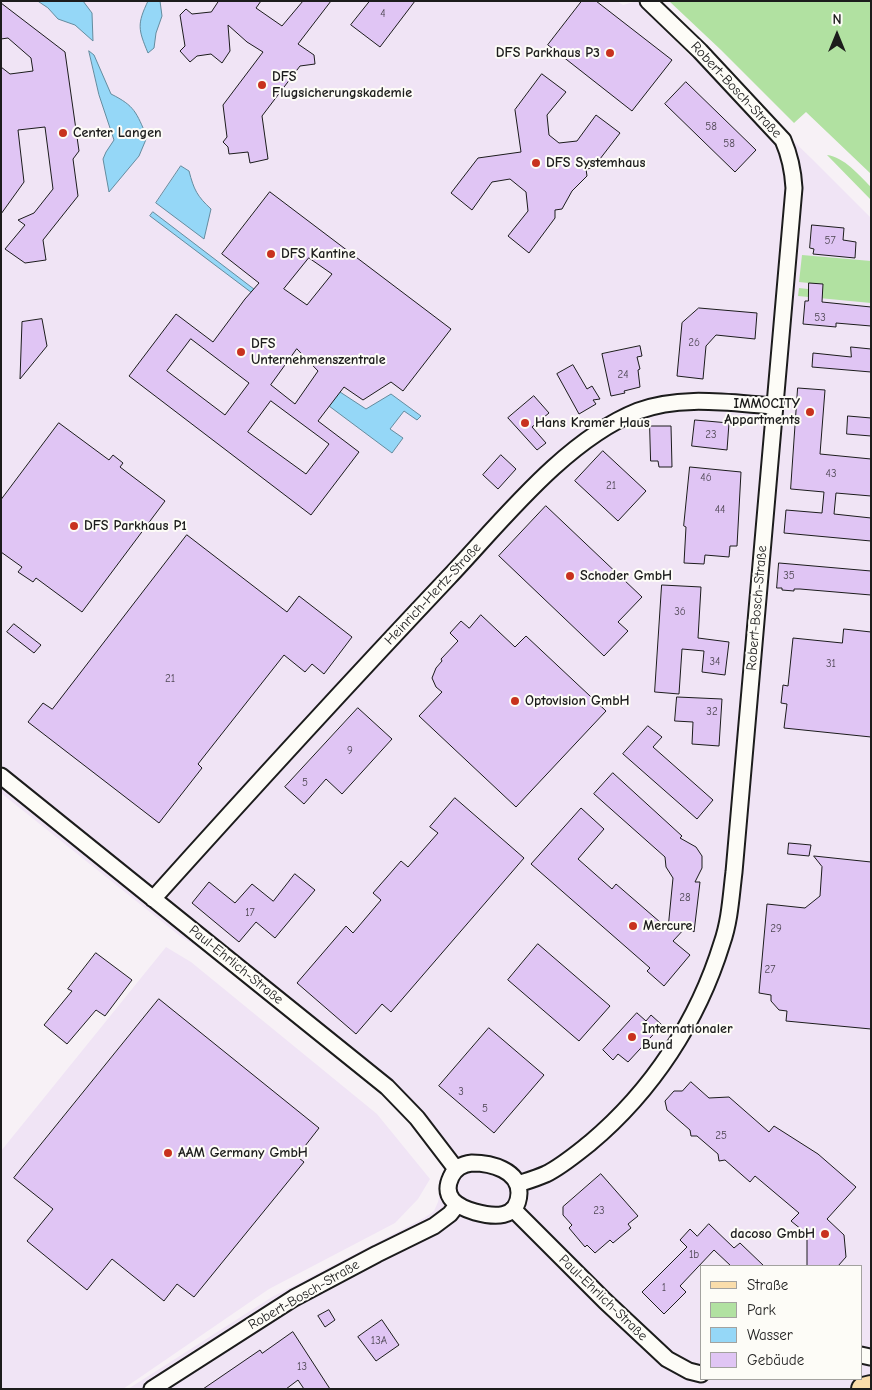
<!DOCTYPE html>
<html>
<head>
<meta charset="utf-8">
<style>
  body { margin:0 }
  #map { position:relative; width:872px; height:1390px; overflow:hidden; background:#f7f1f6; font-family:"Comic Neue",sans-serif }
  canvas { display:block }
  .frame { position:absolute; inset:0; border:2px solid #1c1c1c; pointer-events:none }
  .legend { position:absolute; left:700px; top:1265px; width:162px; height:115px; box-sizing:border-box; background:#fdfcf7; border:1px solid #a3a29f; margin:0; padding:6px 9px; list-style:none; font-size:15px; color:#1c1c1c }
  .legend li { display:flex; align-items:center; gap:10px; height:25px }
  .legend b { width:25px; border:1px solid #a3a29f }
  .north { position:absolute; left:812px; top:10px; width:50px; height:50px; -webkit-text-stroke:4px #fdfcf7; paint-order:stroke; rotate:0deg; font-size:14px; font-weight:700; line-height:20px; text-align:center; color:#1c1c1c }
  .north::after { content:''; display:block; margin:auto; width:18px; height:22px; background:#1c1c1c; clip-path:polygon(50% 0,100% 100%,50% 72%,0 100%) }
</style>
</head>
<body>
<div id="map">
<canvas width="872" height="1390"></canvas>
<div class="frame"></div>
<ul class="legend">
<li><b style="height:6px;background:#faddab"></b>Straße</li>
<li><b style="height:14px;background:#b1e1a1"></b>Park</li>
<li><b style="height:14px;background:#95d7f7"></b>Wasser</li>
<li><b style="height:14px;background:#e0c5f4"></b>Gebäude</li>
</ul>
<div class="north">N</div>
</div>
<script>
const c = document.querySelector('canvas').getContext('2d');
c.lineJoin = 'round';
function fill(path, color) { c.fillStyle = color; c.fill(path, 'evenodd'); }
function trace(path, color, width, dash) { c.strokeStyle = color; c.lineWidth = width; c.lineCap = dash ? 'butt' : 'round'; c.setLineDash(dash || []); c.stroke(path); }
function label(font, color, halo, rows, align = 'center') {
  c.font = font + ' "Comic Neue",sans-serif'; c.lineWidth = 4; c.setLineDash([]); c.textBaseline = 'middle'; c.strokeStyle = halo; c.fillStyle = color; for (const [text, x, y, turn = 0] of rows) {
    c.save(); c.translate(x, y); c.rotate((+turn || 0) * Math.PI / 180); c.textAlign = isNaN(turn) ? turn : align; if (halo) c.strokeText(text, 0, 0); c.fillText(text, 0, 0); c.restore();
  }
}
const built = new Path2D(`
  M1 1H617L623 5 637 1 689 55 700 51 811 158 871 218V1389H128L272 1297 424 1218 434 1211 438 1202 440 1193 439 1180 445 1175V1170L417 1118 262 987 180 936 1 793ZM701 1266H861V1379H701Z
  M166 947 191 962 377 1114 430 1179 418 1199 395 1223 269 1289 123 1389H1V1151Z`);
const green = new Path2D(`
  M669 1H871V174L806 112 794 123 721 50Z
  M827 155C844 157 859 175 871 187V200Z
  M802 255 871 261V303L798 296 799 288 808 289 809 283 799 282Z`);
const water = new Path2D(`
  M38 1H83L92 13 93 41 75 25 58 19 48 8Z
  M148 1H160L162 16 156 33 154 48 148 53C138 29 137 24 148 1Z
  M89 51 94 55 111 94C135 106 136 112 147 137L139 156 109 192 103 159 106 152 114 140 99 95Z
  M181 166 189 171C194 190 197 196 211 209L204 239 156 203Z
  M153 212 263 296 260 299 150 216Z
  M340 392 366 409 391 394 421 416 417 420 404 411 390 429 403 438 392 453 329 406Z`);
const building = new Path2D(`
  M219 1H261L256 8 282 26 303 1H331L298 44 314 55 315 64 300 66 262 116 268 159 250 163 248 152 229 154 228 147 223 142 227 137 223 105 263 52 247 42 228 25 230 51 222 63 211 54 197 56 190 62 180 51 185 46 180 15 186 9 192 14 211 12Z
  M370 1H415L380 47 351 25Z
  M582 1H596L672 60 632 111 548 45Z
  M1 3 65 52 79 151 73 159 78 196 43 240 46 260 25 263 5 249 25 225 18 220 34 213 53 189 45 127 18 130 24 182 1 214V67L10 74 33 71 31 58 8 38 1 39Z
  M542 74 566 92 547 115 549 135 559 143 577 141 596 115 620 133 593 168 586 169 587 176 572 191 562 209 555 210V218L529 253 508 236 528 211 526 192 510 179 492 182 472 210 451 193 478 158 521 152 515 110Z
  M686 82 756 150 735 172 665 104Z
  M270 192 451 329 403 391 391 382 363 400 344 387 318 421 359 452 311 515 129 376 176 314 213 342 245 299 259 283 222 254ZM309 258 332 274 307 305 284 289ZM191 339 249 383 225 415 167 371ZM297 349 318 371 295 404 271 385ZM271 401 329 444 306 474 248 432Z
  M812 225 844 228 843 240 856 242 855 258 813 254 814 249 810 248Z
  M809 283 823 284 822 302 871 307V326L836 323V327L803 324 805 301H808Z
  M699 308 757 313 755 339 716 335 706 346 703 379 677 376 682 323Z
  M42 319 47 346 20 379 22 322Z
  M640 346 642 356 637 357 640 369 638 370 640 387 624 391 625 393 611 396 602 354Z
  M851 347 871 349V372L812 367 813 353 851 357Z
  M573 365 587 389 592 386 600 399 593 400 596 404 579 414 557 374Z
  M798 388 825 390 820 454 871 459V496L836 493 834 514 871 518V541L784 533 786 510 822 513 824 492 791 489Z
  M534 396 549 413 532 427 546 443 537 450 508 418Z
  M848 416 871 418V436L847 434Z
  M695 420 729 423 727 450 692 446Z
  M59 423 109 460 113 455 123 463 120 467 165 501 82 612 36 578 33 582 18 572 22 567 1 552V500Z
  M650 426H671L672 467H659L658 461H651Z
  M603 451 646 491 618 521 575 481Z
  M501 455 516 469 498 489 483 475Z
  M690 467 741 472 737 546H730L729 557 705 555 704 564 684 563 686 527 684 526Z
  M546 506 642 597 618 622 628 631 604 656 499 556Z
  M187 535 287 612 299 596 352 637 324 674 312 664 305 672 284 655 198 764 202 768 159 823 28 722 43 703 52 709Z
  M779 563 871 571V595L800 589H794V591L782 590V588H777Z
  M662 585 701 587 698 638 729 642 725 675 702 672 704 651 682 649 679 694 655 692Z
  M481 615 515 647 526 636 606 711 516 807 419 716 442 692 436 687 432 678 436 668 442 661 441 659 458 641 450 633 461 621 469 628Z
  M14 624 41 645 34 653 7 632Z
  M844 629 871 632V737L784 728 787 704 781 703 783 685 788 686 793 638 842 643Z
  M677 697 722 699 719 746 692 744 693 722 675 721Z
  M358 708 392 739 342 794 326 779 304 804 285 787Z
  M648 726 662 737 653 747 713 800 697 819 623 754Z
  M613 773 682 836 680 838 696 847 702 856V868L695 882H700L694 932 687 926 673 941 690 955 664 986 647 971 650 968 531 864 581 808 604 829 578 859 612 889 616 884 668 929 673 878 666 867 665 857 594 794Z
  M455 798 524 858 391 1012 382 1004 356 1034 297 983 346 926 353 933 381 900 373 893 401 861 408 867 438 833 430 827Z
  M789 843 811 845 809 856 788 854Z
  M814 856 871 862V1029L786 1021 787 1011 779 1010 771 1001V995L759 993 767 904 805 908 820 896 822 867Z
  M295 874 315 890 275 938 256 922 239 942 192 903 209 882 235 903 252 884 273 901Z
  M538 944 610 1006 579 1041 508 980Z
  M96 953 132 980 105 1016 96 1010 67 1044 44 1025 72 991 68 989Z
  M159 999 319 1128 305 1146 307 1148 299 1158 304 1162 194 1297 177 1284 164 1301 112 1259 87 1290 27 1241 53 1209 14 1178Z
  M637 1013 646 1021 651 1015 662 1025 628 1062 618 1054 613 1060 603 1050Z
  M489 1028 544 1075 494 1133 439 1086Z
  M691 1082 709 1098 729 1097 769 1132 774 1126 818 1154 856 1187 827 1219 844 1235 846 1257 838 1266H807V1234L791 1221 799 1213 755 1176 750 1182 725 1160 719 1161 718 1154 697 1136H691L690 1130 667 1110 665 1101 674 1091H682Z
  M601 1174 638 1216 628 1224 631 1228 613 1243 610 1240 595 1253 587 1245 585 1247 569 1228 572 1225 563 1215V1207Z
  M709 1224 734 1248 740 1243 764 1266H731L714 1250 680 1286 686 1292 664 1314 642 1292 687 1247 680 1240 690 1229 697 1236Z
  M329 1310 335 1320 325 1327 318 1316Z
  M382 1320 399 1345 376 1361 358 1337Z
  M293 1332 330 1389H304L298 1380 286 1389H203L260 1350 262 1353Z`);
const street = new Path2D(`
  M1 776 387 1087 417 1118 456 1169
  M153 899C250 791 349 683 449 577 502 521 565 440 638 411 681 395 729 403 774 406
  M472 1163C491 1163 519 1170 519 1193 518 1220 493 1217 475 1212 458 1207 441 1198 451 1177 455 1168 462 1164 472 1163Z
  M518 1184C527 1181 537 1178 546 1174 562 1166 576 1154 590 1143 652 1091 698 1021 722 943 730 920 731 896 734 872L794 188C793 170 790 156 783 140L700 51 648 1
  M513 1209 605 1301 667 1359 689 1371 701 1374
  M861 1355 870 1357
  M152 1389 294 1298 377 1254 434 1226 450 1214 457 1205`);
const primary = new Path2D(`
  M863 1389 871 1387`);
const markers = [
  [610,53,5,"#c8321e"],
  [262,85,5,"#c8321e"],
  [63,133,5,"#c8321e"],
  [536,163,5,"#c8321e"],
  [271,254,5,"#c8321e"],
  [241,352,5,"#c8321e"],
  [810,412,5,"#c8321e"],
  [525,423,5,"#c8321e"],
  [74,526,5,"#c8321e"],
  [570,576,5,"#c8321e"],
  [515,701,5,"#c8321e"],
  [633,926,5,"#c8321e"],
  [632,1037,5,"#c8321e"],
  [168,1153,5,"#c8321e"],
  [825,1234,5,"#c8321e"]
];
const numberNames = [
  ["4",383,14],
  ["58",711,127],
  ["58",729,144],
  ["57",830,241],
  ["53",820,318],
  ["26",694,343],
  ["24",623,375],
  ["23",711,435],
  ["43",831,474],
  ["46",706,478],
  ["21",611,486],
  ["44",720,510],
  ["35",789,576],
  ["36",680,612],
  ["34",715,662],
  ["31",831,664],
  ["21",170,679],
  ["32",712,712],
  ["9",350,751],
  ["5",305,783],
  ["28",685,898],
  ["17",250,913],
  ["29",776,929],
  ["27",770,970],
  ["3",461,1092],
  ["5",485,1109],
  ["25",721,1136],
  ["23",599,1211],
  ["1b",694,1255],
  ["1",664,1288],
  ["13A",379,1341],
  ["13",302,1367]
];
const poiNames = [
  ["DFS Parkhaus P3",600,53,"right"],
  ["DFS",272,77],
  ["Flugsicherungskademie",272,93],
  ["Center Langen",73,133],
  ["DFS Systemhaus",546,163],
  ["DFS Kantine",281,254],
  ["DFS",251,344],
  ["Unternehmenszentrale",251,360],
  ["IMMOCITY",800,404,"right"],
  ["Appartments",800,420,"right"],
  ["Hans Kramer Haus",535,423],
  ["DFS Parkhaus P1",84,526],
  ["Schoder GmbH",580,576],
  ["Optovision GmbH",525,701],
  ["Mercure",643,926],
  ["Internationaler",642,1029],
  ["Bund",642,1045],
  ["AAM Germany GmbH",178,1153],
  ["dacoso GmbH",815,1234,"right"]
];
const streetNames = [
  ["Robert-Bosch-Straße",736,90,47],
  ["Heinrich-Hertz-Straße",433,594,-47],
  ["Robert-Bosch-Straße",757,608,-85],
  ["Paul-Ehrlich-Straße",236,965,39],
  ["Robert-Bosch-Straße",304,1295,-30],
  ["Paul-Ehrlich-Straße",603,1298,44]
];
fill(built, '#f0e4f5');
fill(green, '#b1e1a1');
fill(water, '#95d7f7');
trace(water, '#658c9f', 1);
fill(building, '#e0c5f4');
trace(building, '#1c1c1c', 1);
trace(street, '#1c1c1c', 19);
trace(primary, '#1c1c1c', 26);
trace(street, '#fdfcf7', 15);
trace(primary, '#faddab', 22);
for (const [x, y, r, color] of markers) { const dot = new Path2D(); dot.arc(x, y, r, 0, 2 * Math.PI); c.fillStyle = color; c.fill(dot); trace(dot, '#fdfcf7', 2); }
label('11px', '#4d4652', null, numberNames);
label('bold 14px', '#1c1c1c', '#fdfcf7', poiNames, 'left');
label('14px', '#1c1c1c', '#fdfcf7', streetNames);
</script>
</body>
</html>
